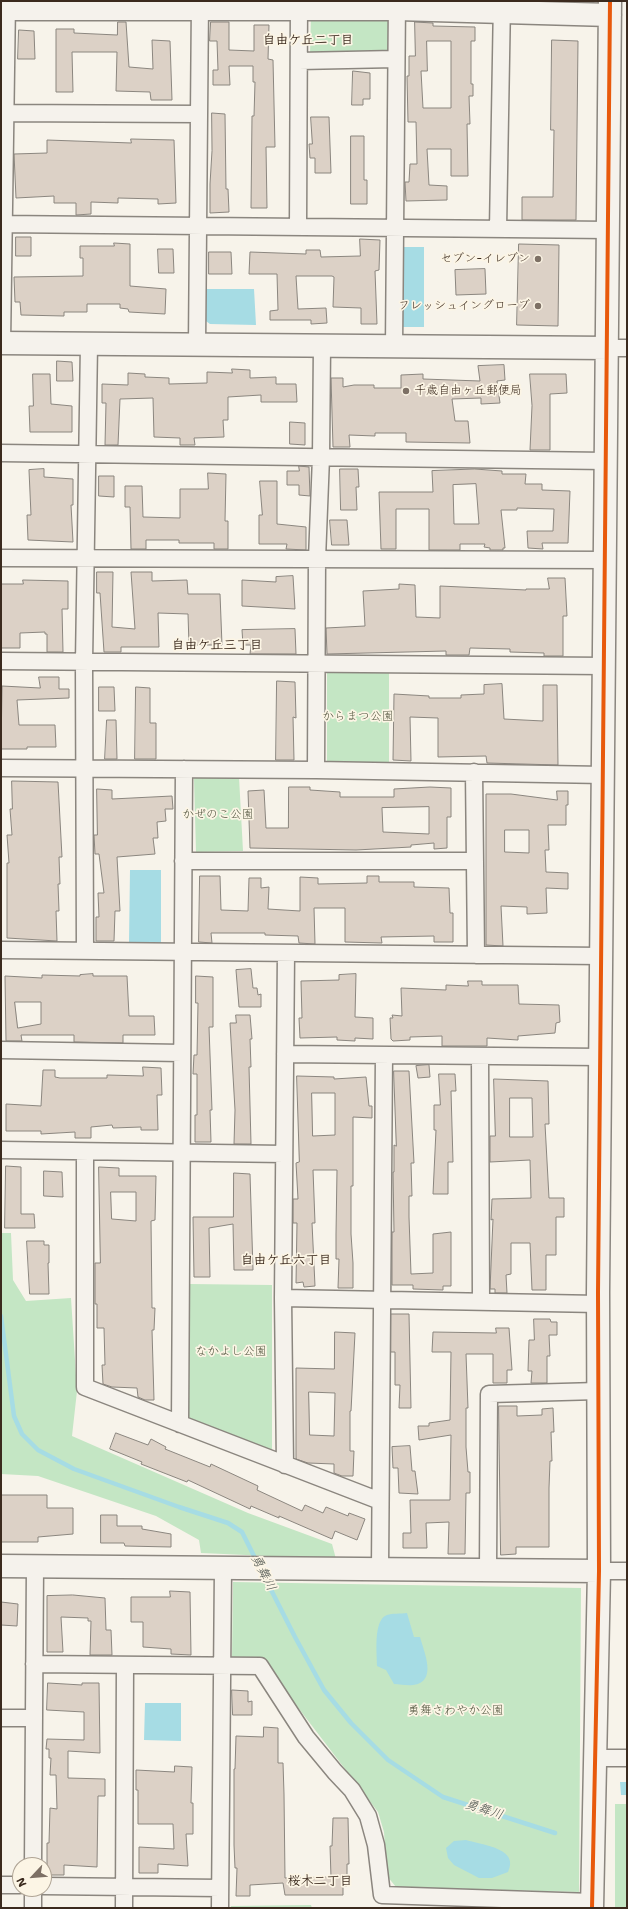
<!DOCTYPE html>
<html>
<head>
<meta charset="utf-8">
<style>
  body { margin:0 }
  #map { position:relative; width:628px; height:1909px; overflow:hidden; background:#f7f3ea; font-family:"Shantell Sans",sans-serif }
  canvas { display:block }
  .frame { position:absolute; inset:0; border:2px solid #3b2a1e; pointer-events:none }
  .north { position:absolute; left:12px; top:1857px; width:40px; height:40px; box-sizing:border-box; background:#fcf5e5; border:1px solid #afa495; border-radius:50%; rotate:244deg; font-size:11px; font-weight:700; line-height:16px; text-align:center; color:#3b2a1e }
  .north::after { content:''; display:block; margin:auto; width:14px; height:18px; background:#7d7065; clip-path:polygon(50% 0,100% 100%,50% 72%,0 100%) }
</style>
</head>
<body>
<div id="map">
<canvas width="628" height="1909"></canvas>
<div class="frame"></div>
<div class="north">N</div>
</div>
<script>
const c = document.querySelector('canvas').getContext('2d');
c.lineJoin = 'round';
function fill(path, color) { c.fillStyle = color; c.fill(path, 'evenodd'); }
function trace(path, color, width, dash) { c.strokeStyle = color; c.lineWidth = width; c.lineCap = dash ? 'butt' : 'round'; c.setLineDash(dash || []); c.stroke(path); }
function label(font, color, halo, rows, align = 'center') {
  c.font = font + ' "Shantell Sans","Klee One",sans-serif'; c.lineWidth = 3.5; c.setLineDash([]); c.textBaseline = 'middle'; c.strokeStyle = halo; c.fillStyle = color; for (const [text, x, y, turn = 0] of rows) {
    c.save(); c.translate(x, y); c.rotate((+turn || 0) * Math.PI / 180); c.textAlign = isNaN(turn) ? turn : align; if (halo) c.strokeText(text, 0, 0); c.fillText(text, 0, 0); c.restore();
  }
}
const green = new Path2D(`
  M390 13 389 54 310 55 311 14Z
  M327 672 389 673V762H327Z
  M239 777 243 851 196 852 194 778Z
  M1 1233H11L13 1280 26 1301 71 1298 77 1391 72 1436 248 1513 332 1544 336 1559 201 1553 199 1540 156 1516 38 1476 1 1474Z
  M190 1284 272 1285V1451L188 1420Z
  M233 1582 581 1588 579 1892 396 1887 387 1876 384 1832 378 1812 260 1658 232 1657Z
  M615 1804H627V1908H615Z
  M311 1905 312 1908H231V1906Z`);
const water = new Path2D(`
  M401 247H424V327H400Z
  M204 289H254L256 325 210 324 203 319Z
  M130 870H161V943H129Z
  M407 1613 414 1637H420C424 1652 438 1682 413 1685 407 1686 400 1684 394 1684L386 1670 377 1666C377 1653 373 1620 387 1615 392 1613 401 1614 407 1613Z
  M145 1703H181V1741L144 1740Z
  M620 1782H627V1795H621Z
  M466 1840C482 1845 520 1848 508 1872L492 1878H479L454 1865 448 1858 446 1848 454 1841Z`);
const stream = new Path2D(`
  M1 1316 14 1416 22 1434 38 1450 74 1469 179 1507 228 1523 242 1532 257 1562
  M263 1574 295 1637 324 1690 351 1723 388 1760 443 1797 555 1833`);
const building = new Path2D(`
  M118 22H126L129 67 153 69 152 40 170 41 172 100H151L150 92 116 91 117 52H72L73 92H56V29H74V33L117 35Z
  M211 22H229V50L254 51V25H269L268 59 273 60 275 147H266L267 208H251L252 116H254L255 82H253V66H229L230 85H213V70H218L217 41H210Z
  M415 22 433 23V26L475 27V41H471V84H473V96H469L470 124H467L468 176H451V149H427L429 185 447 186V200L406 201 405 182H409L410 164H417L416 122H408L407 76H409V56H415ZM427 41H451V108H423L421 71H427Z
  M19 30 34 31 35 59H18Z
  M552 40 578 41 576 220H522V197H553L554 130H551Z
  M353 71 370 73V99H363V105H352Z
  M212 113 225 114 226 189H228L229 212 210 213V184L212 151Z
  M311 117H329L331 173H315V158H310L309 144H312Z
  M351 136H364V180H367V204H351Z
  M131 139 174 140 176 203 158 204V199L118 198V203L91 202V214L76 215V203H54V196L16 198 14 154 47 153V140L131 143Z
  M16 237H31V256H16Z
  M360 239 380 240 379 270 375 271 377 324H361V308L333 307 334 277 332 276H296L298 309 326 308 327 323 311 324V320H270V311L278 310 277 274H249L250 252 306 254V250H320L321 257 360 256Z
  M114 243 130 244V286L166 289 165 314 129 312 128 309 120 308V304H87V312H64V316L21 315 20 302H15L14 277 83 276V258H80V246H114Z
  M519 244 559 245 558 326 517 325Z
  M158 249H173L174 273H159Z
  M209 252H231L232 274H209Z
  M485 269 486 294 456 295 455 270Z
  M57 361 72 362 73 381H57Z
  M504 365 505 380 497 381 500 403 481 404V398L452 399 455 421H468L470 443 406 442V433H375V436L349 435 350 447H333L331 378H343V387L354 385H374V388H401V375L423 374V379L480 381 478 366Z
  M232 369 250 370V378L276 377V384H296L297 402H261V395L228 397V420H223L224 437 194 438 195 445H180V438L154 437 153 398 120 399 118 445H105L106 403H102V384L128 385V373L145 374V377L169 378V384L207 383V372L232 373Z
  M33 374H50L51 404 72 406V432H30L29 406H33Z
  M530 374H566L567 393 550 394V450H530L532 406Z
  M290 422 305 423V445L290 444Z
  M299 466 309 467 310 496 299 495V485H287V471H299Z
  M44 469V477L73 479V505H71L73 542 28 540 27 515H31L29 470Z
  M340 469H358L359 487H356L357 510H341Z
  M475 469 502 471V474H526L525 484H542V490L570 491 568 543H542L543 549 528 548 527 531H553L554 509 517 508V510H501L505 548H503V550H490V548L484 547 485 544H460V550H429V509H396V549H381L379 492H433L432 471ZM476 484 479 524H454L453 485Z
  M208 473 226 474 225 521H228V549H214V543H179V540H146V549H131L130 507H125V486H142L143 517 180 518V489H208Z
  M99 476H114V497L99 496Z
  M260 481H277V524L306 527V550L286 549 287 544H259V515H262Z
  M330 520H347L349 545H332Z
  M97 572H113L112 627 135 629 131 572H152V581L187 580 188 594H220L222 645H189L188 614 158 613 159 647H121V652H104L100 593H97Z
  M293 576 295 609 242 606V580L276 582V577Z
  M548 578H565L567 616H563V656H544V653L510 652V649L470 648 469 655H446V651L327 654 326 628 365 626 363 591 399 589V584L415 585 416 617 440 618V586L526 590V589H549Z
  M23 580 68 581V609H62L63 652H47V634H45V632L20 633V648H1V584H23Z
  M295 629 296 654H250L251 645H243L242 630Z
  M39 677H59V689H69V698L17 700 19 725H55L56 747H27V749H1L2 686 40 688Z
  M277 681 295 682 296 718 293 717 294 760H276Z
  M502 684 504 719 543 721V685H557L558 765 487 763 486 756 438 757V718L410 717 411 761 393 760 394 694 429 696V698H461V695L484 694V685Z
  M99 687H114L115 711H99Z
  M136 687 150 688V723H156V759H135Z
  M107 720H116L117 759H105Z
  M12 781 58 782 62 857H59L60 884H58L59 911H56L57 941 7 938V863H9L7 835H12L10 809H12Z
  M289 787H310V790L340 792V797H394V789L430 787 451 788V817H447V848L434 849V843L411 845V847L356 850 250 848 248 791 264 790 266 828H288ZM429 807V834L383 832 382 808Z
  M97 789 112 790V799L172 796 173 809H165L166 821 157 822 158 838H153L155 854 117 857 120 911H115L114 941H96V917H99L98 893H104L99 854H95L94 835H97Z
  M557 791H568V805H566V825H548L549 850H545L546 872 568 873V889L546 888 547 913 527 914V907L501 906 503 946 486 945V794H511L557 800ZM505 830H529V853L505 852Z
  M200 876H220L221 910 248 911 249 878H261V888L269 887 268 909 300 911V877L318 878V884L367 883V876H379V882H414V887L449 888 450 913H453V942H434V936L381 937 382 943 345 942V908H314L315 944 299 943 298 936 265 935V933H211L212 943 199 942Z
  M251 969 253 988H257L258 995 261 994V1007H239L236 970Z
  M93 974V976H127L129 1016H154L155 1035H123V1043L74 1042V1035H21L22 1041H6L5 976 42 978V975L80 976V975ZM15 1002H41V1024L18 1028Z
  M356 974 355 1017 373 1018V1039L355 1038V1041L337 1040V1037L300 1038 299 1018H302L301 981 339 980V975Z
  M196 976 213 977V1027H209L212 1110H210L211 1142H195V1115H197V1074H193L194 1055H197L198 1003H196Z
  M468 981H482V985H518L519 1004 559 1005 560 1022 556 1023 555 1033 518 1036V1040L487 1038V1046H442V1036L410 1037V1040L393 1041 391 1039 390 1018H393L392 1015 402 1016 401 988 446 990V985L468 986Z
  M236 1015H250L252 1039H250L251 1067H249L251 1144H234L235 1110 230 1023H236Z
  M429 1065 430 1077 418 1078 416 1066Z
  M143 1067 161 1068 162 1095H157L158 1130H141V1127L113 1128 112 1125 91 1127V1138H75V1132L41 1134V1131H6V1104L41 1106 43 1070H55V1077L60 1078H107V1075L143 1076Z
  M394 1071H409L414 1163H411L412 1196H409V1217L411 1274 433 1273V1234L451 1232V1286H443V1290L413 1289V1285H392V1232H394L393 1172H394V1145L396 1146Z
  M439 1074H455L456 1091H451L453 1162H448V1194H433L436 1130H434V1105H440Z
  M297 1076 334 1077V1079L366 1077 369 1106H372V1118L353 1117V1186H351V1234L353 1263V1288H338L339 1259H336V1234L337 1170H313L315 1223H312L315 1286 304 1287 303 1282 296 1283 297 1223H293V1199H298L296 1163 299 1162ZM312 1093H335V1135L313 1136Z
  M494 1079 548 1081 549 1124H545L549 1198H564V1217H556V1255H546V1290H532L530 1243H511V1274L506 1275 507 1293H495V1289H490L493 1219 491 1220 492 1199 531 1198 530 1160 490 1162V1136H495ZM510 1098H532L533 1137H510Z
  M6 1166 21 1167V1214H34L35 1228H5Z
  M99 1167 119 1168V1176H156L155 1220 151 1221 152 1308H155L154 1330H152L154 1400H145L138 1397 137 1388 112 1387 103 1384 102 1365H105L104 1328H97V1304H95V1263H100ZM111 1192H136V1221L112 1219Z
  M44 1171 62 1172 63 1197 44 1196Z
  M234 1173 250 1174 253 1270H234L233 1224 209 1228 210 1277H194L193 1217H233Z
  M27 1241H44V1245H49V1263H48L49 1294H30Z
  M391 1314H409L411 1408H399L400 1385H395V1352H391Z
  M534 1319H550L551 1322H557V1335H549L550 1356H547V1383H531L532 1371H528L529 1340H534Z
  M496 1328H509L512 1370H507V1383H493V1354H466L468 1408H466V1447L468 1472H470V1493H466L465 1554H448L449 1522 426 1523 427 1548H403V1533H411L410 1500H450L451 1435 419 1440 418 1426H429V1423L450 1420 451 1352H432L433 1332 496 1333Z
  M335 1332 355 1333 351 1411H350V1451H354L353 1476H342L334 1473V1464L308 1463 296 1459V1368L334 1369ZM309 1392 335 1393 334 1436 310 1435Z
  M499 1406H517V1416L542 1415V1409L553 1408 554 1432H551L552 1461H550L549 1488V1547H516V1554L501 1555Z
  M116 1433 148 1445 151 1439 166 1447 165 1449 210 1467 211 1464 258 1486 257 1490 302 1511 305 1505 323 1513 326 1507 348 1516 349 1513 365 1519 357 1540 335 1531 332 1539 279 1516V1518L251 1506 250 1509 188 1480 187 1482 141 1464 142 1462 110 1449Z
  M410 1446 412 1471H415L418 1494 399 1493 398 1468H393L392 1447Z
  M1 1495H47V1508H73V1534L38 1537V1542H1Z
  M101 1515H117V1526H142V1529L171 1534V1547L125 1546 124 1543H101Z
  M170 1591 190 1592 191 1655 171 1654V1649L143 1647V1622H131V1597H170Z
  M73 1595 105 1598 106 1630H111L112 1655H90L91 1621H88V1618L61 1617 63 1652H47V1596Z
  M1 1602 18 1604 17 1626 1 1625Z
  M48 1683 82 1685V1683H99L100 1753 68 1751V1778L105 1779V1796H98L97 1867 64 1865V1875H47V1843H49L50 1808 57 1809 56 1775H50L51 1758H49V1749H46L47 1739 84 1740V1712L47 1710Z
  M232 1690 248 1691V1702L252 1701V1715H233Z
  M264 1727 278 1728V1763H283L284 1794 285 1878 331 1877 330 1846H332L333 1818H348L349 1864H347V1886H343V1895H285L283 1883 250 1885V1896H236L237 1868H235L234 1845V1769H235L236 1736 263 1737Z
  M175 1766 192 1767 191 1803H193V1834H186L188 1866 158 1864V1873H139V1847L174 1849 173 1824H138V1790H136V1770L174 1772Z`);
const street = new Path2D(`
  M299 61 395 59
  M1 113 199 114
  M1 224 609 230
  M298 227 299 1
  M498 229 502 1
  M2 343 7 1
  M197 345 200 1
  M394 346 397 1
  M608 348H627
  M1 453 607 461
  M1 558 606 560
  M1 661 605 666
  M1 768 316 770 604 775
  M316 770 317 559 321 457 322 346
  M474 772 476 955
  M183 861H475
  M1 950 602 956
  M85 951 84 662 89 344
  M1 1050 182 1053
  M285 1054 601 1057
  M480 1056 481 1301
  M1 1150 284 1154
  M85 1152V1387L380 1501
  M283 1298 598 1304
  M180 1424 184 769
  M285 1465 283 1298 286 953
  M380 1569 384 1055
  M488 1570 489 1394 598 1391
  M599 1571H627
  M34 1664 260 1666 306 1737 335 1772 352 1790 368 1816 376 1845 382 1895 592 1902
  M1 1718H34
  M595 1758H627
  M33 1865 35 1566
  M1 1885H20
  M44 1886 220 1888
  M33 1908V1889
  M124 1908 125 1665
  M220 1908 223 1568`);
const secondary = new Path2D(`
  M1 9H397L610 15
  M1 343 608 348
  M1 1566 599 1571
  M592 1908 599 1571 598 1292 610 1`);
const cycleway = new Path2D(`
  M592 1908 599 1571 598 1292 610 1`);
const markers = [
  [538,259,4,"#7d7065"],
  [538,306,4,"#7d7065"],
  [406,391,4,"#7d7065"]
];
const poiNames = [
  ["セブン-イレブン",530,259],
  ["フレッシュイングローブ",530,306],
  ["千歳自由ヶ丘郵便局",414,391,"left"]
];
const parkNames = [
  ["からまつ公園",358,717],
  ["かぜのこ公園",218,815],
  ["なかよし公園",231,1352],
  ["勇舞さわやか公園",456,1711]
];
const neighbourhoodNames = [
  ["自由ケ丘二丁目",308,41],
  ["自由ケ丘三丁目",217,646],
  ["自由ケ丘六丁目",286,1261],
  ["桜木二丁目",320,1882]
];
const waterNames = [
  ["勇舞川",263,1573,63],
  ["勇舞川",484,1810,18]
];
fill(green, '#c4e6c4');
fill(water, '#a6dce4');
trace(stream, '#a6dce4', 4.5);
fill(building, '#dcd1c6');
trace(building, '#8b867f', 1);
trace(street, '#8b867f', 19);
trace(secondary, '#8b867f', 25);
trace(street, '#f5f2ec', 16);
trace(secondary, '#f5f2ec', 22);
trace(cycleway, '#e8590c', 4);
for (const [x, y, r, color] of markers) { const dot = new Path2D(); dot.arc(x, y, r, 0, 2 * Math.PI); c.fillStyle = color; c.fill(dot); trace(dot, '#fcf5e5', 1.5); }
label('12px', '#3b2a1e', '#fcf5e5', poiNames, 'right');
label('12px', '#535640', '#fcf5e5', parkNames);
label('bold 13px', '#3b2a1e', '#fcf5e5', neighbourhoodNames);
label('italic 13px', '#4d544f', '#fcf5e5', waterNames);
</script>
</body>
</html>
